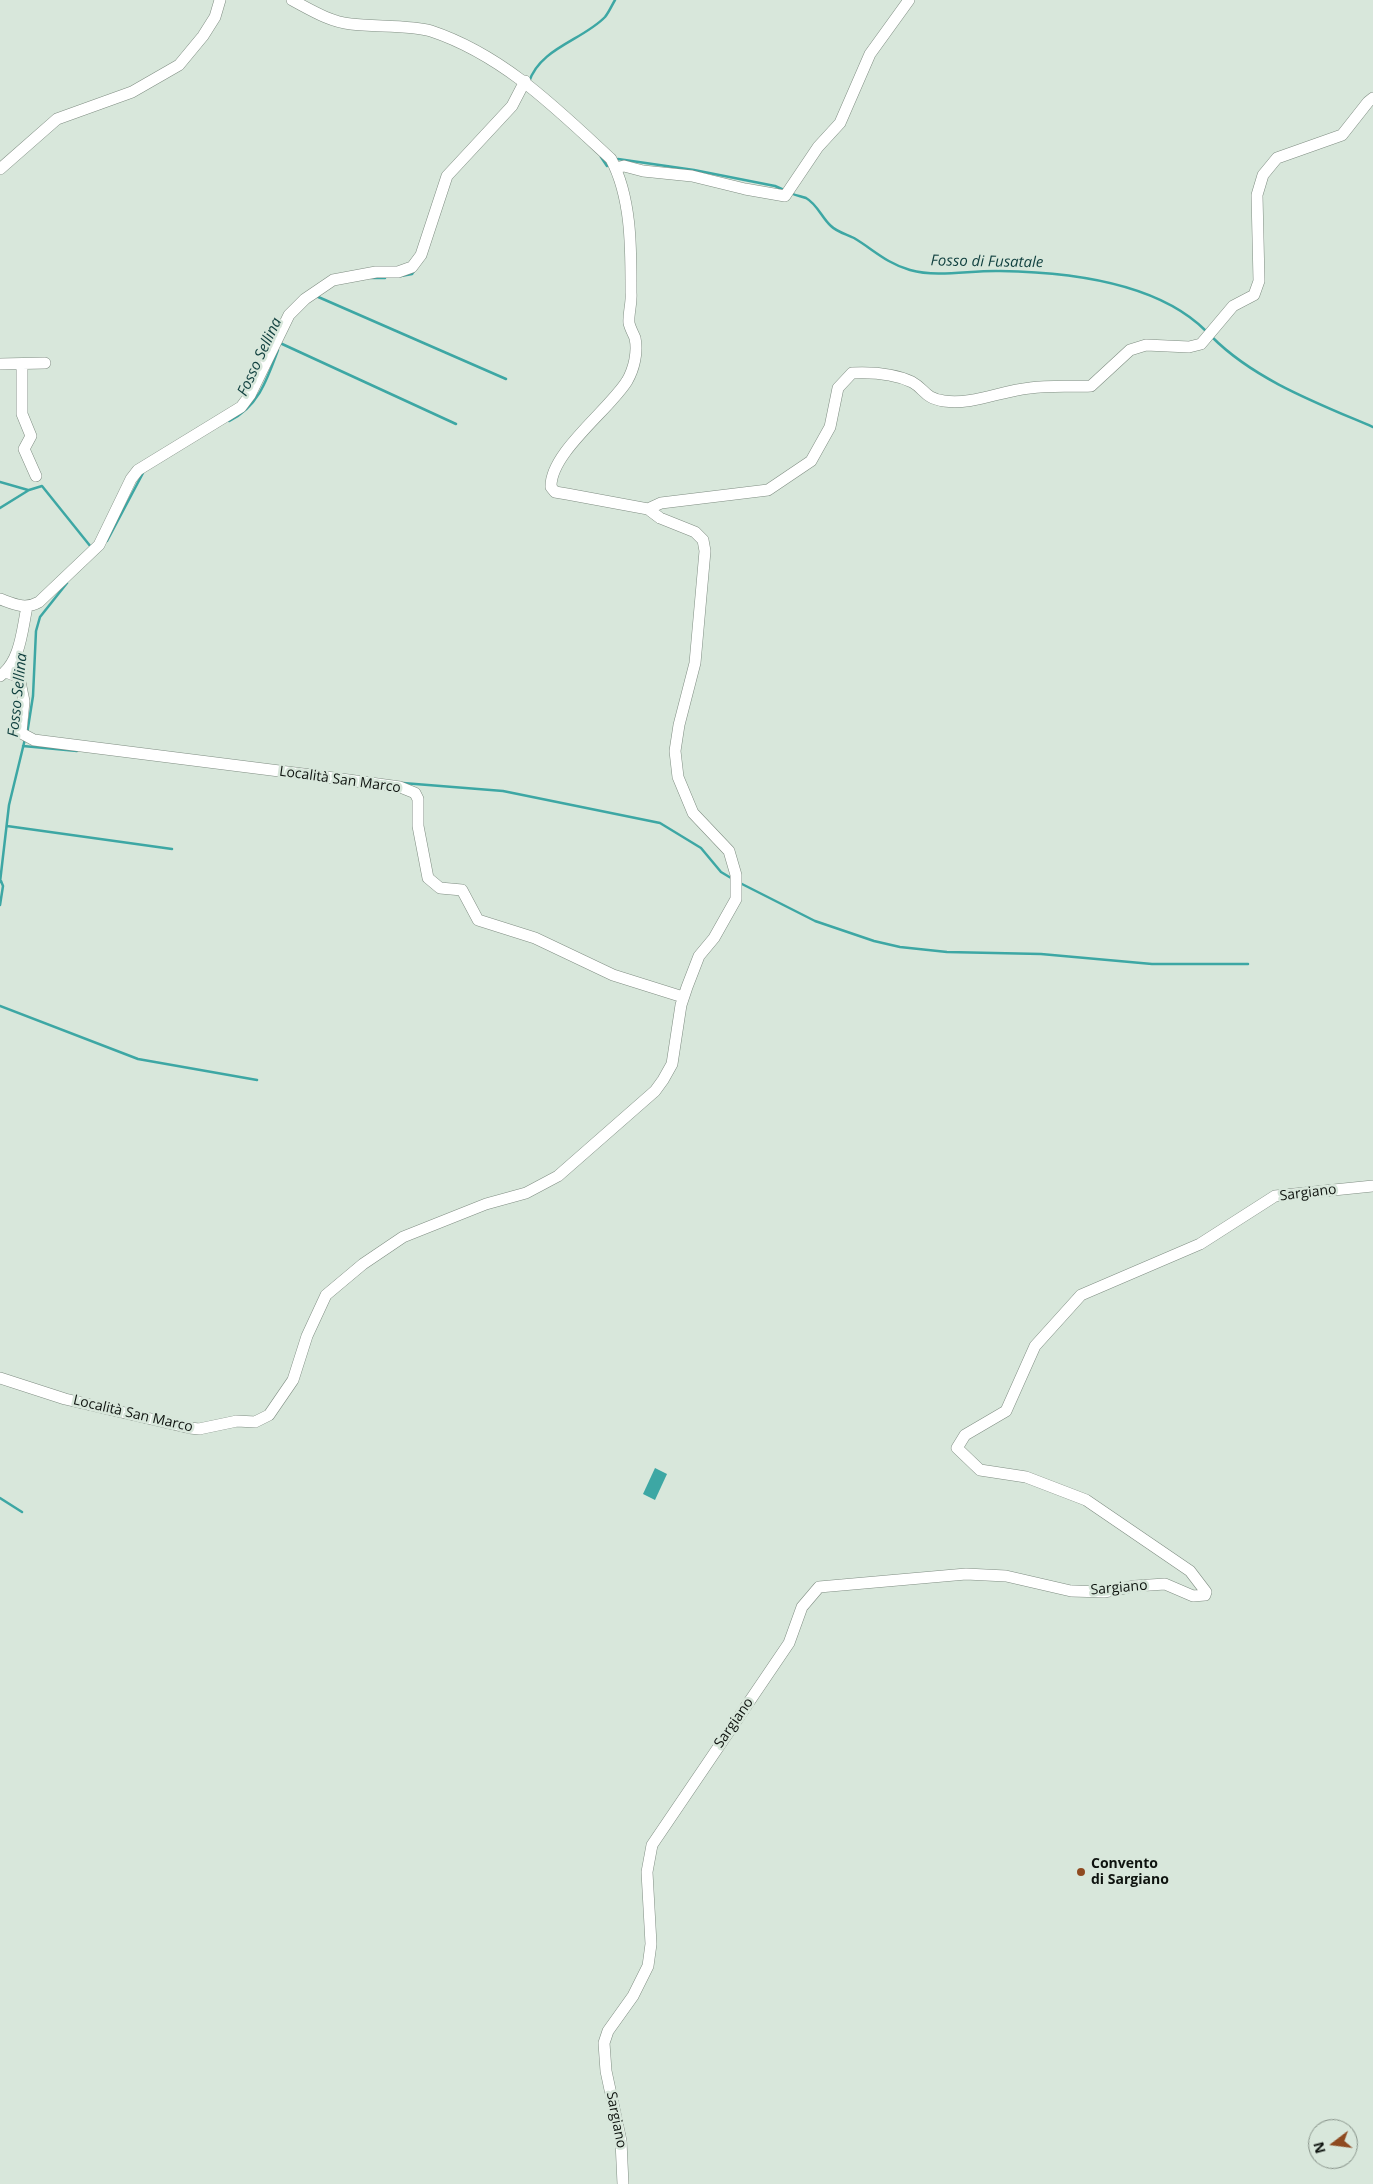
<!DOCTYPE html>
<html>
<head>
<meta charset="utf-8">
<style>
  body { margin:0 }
  #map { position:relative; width:1373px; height:2184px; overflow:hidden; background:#d8e7db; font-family:"Open Sans",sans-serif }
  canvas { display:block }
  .north { position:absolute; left:1308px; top:2119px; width:50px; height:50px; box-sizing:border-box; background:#d8e7db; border:1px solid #879289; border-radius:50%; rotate:255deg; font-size:14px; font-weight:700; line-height:20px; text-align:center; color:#0e130f }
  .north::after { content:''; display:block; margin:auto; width:18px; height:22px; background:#8f4a20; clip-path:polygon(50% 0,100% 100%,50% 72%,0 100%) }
</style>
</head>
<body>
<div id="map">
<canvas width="1373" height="2184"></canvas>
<div class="north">N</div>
</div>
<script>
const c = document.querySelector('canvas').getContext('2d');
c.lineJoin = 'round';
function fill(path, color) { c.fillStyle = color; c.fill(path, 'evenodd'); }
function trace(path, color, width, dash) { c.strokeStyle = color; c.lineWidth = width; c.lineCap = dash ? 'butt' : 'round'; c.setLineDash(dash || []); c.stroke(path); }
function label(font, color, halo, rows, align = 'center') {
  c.font = font + ' "Open Sans",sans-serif'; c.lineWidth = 5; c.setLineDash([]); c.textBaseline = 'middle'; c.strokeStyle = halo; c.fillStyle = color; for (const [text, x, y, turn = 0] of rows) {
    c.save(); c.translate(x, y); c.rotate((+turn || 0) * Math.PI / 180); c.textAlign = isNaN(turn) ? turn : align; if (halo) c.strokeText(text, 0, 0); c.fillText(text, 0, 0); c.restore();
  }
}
const water = new Path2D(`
  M655 1468 667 1474 655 1500 643 1494Z`);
const stream = new Path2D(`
  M529 82C540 48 583 40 605 17 609 12 612 5 615 0
  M601 157 607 166
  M618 159 694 170 775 186 784 190
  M791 193C796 196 801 196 806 198 817 204 822 218 831 226 837 232 846 234 854 238 874 250 886 263 910 270 939 278 970 270 1000 271 1066 272 1157 282 1206 331
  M401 276 412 274 414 271
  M371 278H385
  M316 296 506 379
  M1212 337C1255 380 1317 403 1373 427
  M280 343 456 424
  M229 421C258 407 267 380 278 350
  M0 482 28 490
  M0 508 29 490 42 486 91 547
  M107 541 143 473
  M27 734 33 696 36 631 40 617 67 583
  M23 746 77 751
  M403 783 503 791 660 823 701 848 721 872 731 878
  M7 826 172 849
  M0 882 9 805 25 739
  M740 883 815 921 874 941 900 947 947 952 1041 954 1152 964H1248
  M0 905 3 886 1 881
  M0 1006 138 1059 257 1080
  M0 1498 22 1512`);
const minor = new Path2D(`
  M616 168 624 166 643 171 692 176 745 189 785 196 818 147 840 123 870 54 909 0
  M0 169 57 119 132 92 179 65 203 36 215 17 220 0
  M0 364 45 363
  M22 364V414L31 436 24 449 36 476
  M648 509 661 503 768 490 811 461 830 427 838 388 852 373C873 372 893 373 912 382 925 389 924 398 944 401 973 405 1000 391 1030 388 1050 385 1071 387 1091 386L1130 350 1146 345 1189 347 1201 344 1233 306 1254 295 1259 281 1257 195 1263 175 1277 158 1342 135 1368 102 1373 98
  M0 599C14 604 25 610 39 602L99 545 131 479 138 470 241 407 250 395 289 315 305 299 333 280 376 272H398L412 267 421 255 447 176 512 106 525 81
  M6 672 19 677 24 701 21 733 34 740 319 776 400 787 415 793 418 799V826L428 878 440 888 462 890 478 920 535 938 613 975 683 997
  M0 676C21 661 22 629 27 607
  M0 1378 65 1399 190 1428 199 1429 237 1421 255 1422 269 1415 293 1380 307 1336 326 1295 363 1264 403 1237 486 1204 526 1193 558 1176 655 1091 663 1080 672 1064 681 1005 687 987 699 956 714 938 736 899V875L729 851 693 813 678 777 675 751 679 725 695 663 705 551 703 540 695 532 660 518 648 509 567 494 555 492 551 487C550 453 609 410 627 381 634 369 638 352 635 338 633 333 630 328 629 323 628 314 632 303 631 293 631 250 632 199 611 159 556 108 503 55 431 31 412 25 373 27 351 24 330 22 311 10 292 0
  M623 2184 621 2141 606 2071 604 2043 608 2031 633 1996 648 1966 651 1944 647 1872 652 1845 789 1643 802 1607 819 1587 966 1574 1006 1576 1071 1591 1104 1592 1135 1586 1165 1584 1193 1596 1205 1595 1206 1592 1190 1571 1086 1500 1026 1477 980 1470 957 1448 965 1435 1006 1411 1035 1346 1081 1295 1200 1244 1275 1196 1373 1186`);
const markers = [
  [1081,1872,5,"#8f4a20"]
];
const streetNames = [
  ["Località San Marco",340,780,8],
  ["Sargiano",1308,1193,-7],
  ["Località San Marco",133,1414,13],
  ["Sargiano",1119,1588,-5],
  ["Sargiano",734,1723,-55],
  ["Sargiano",616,2120,79]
];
const poiNames = [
  ["Convento",1091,1864],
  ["di Sargiano",1091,1880]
];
const waterNames = [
  ["Fosso di Fusatale",987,262,1],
  ["Fosso Sellina",260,357,-65],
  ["Fosso Sellina",18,695,-84]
];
fill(water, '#3da7a4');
trace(stream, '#3da7a4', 2.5);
trace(minor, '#7f8d82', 12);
trace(minor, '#fff', 11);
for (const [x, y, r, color] of markers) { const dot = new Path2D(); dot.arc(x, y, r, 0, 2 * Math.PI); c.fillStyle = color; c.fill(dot); trace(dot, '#d8e7db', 2); }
label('14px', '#0e130f', '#d8e7db', streetNames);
label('bold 14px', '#0e130f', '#d8e7db', poiNames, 'left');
label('italic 15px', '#0f3f3e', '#d8e7db', waterNames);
</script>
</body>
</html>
